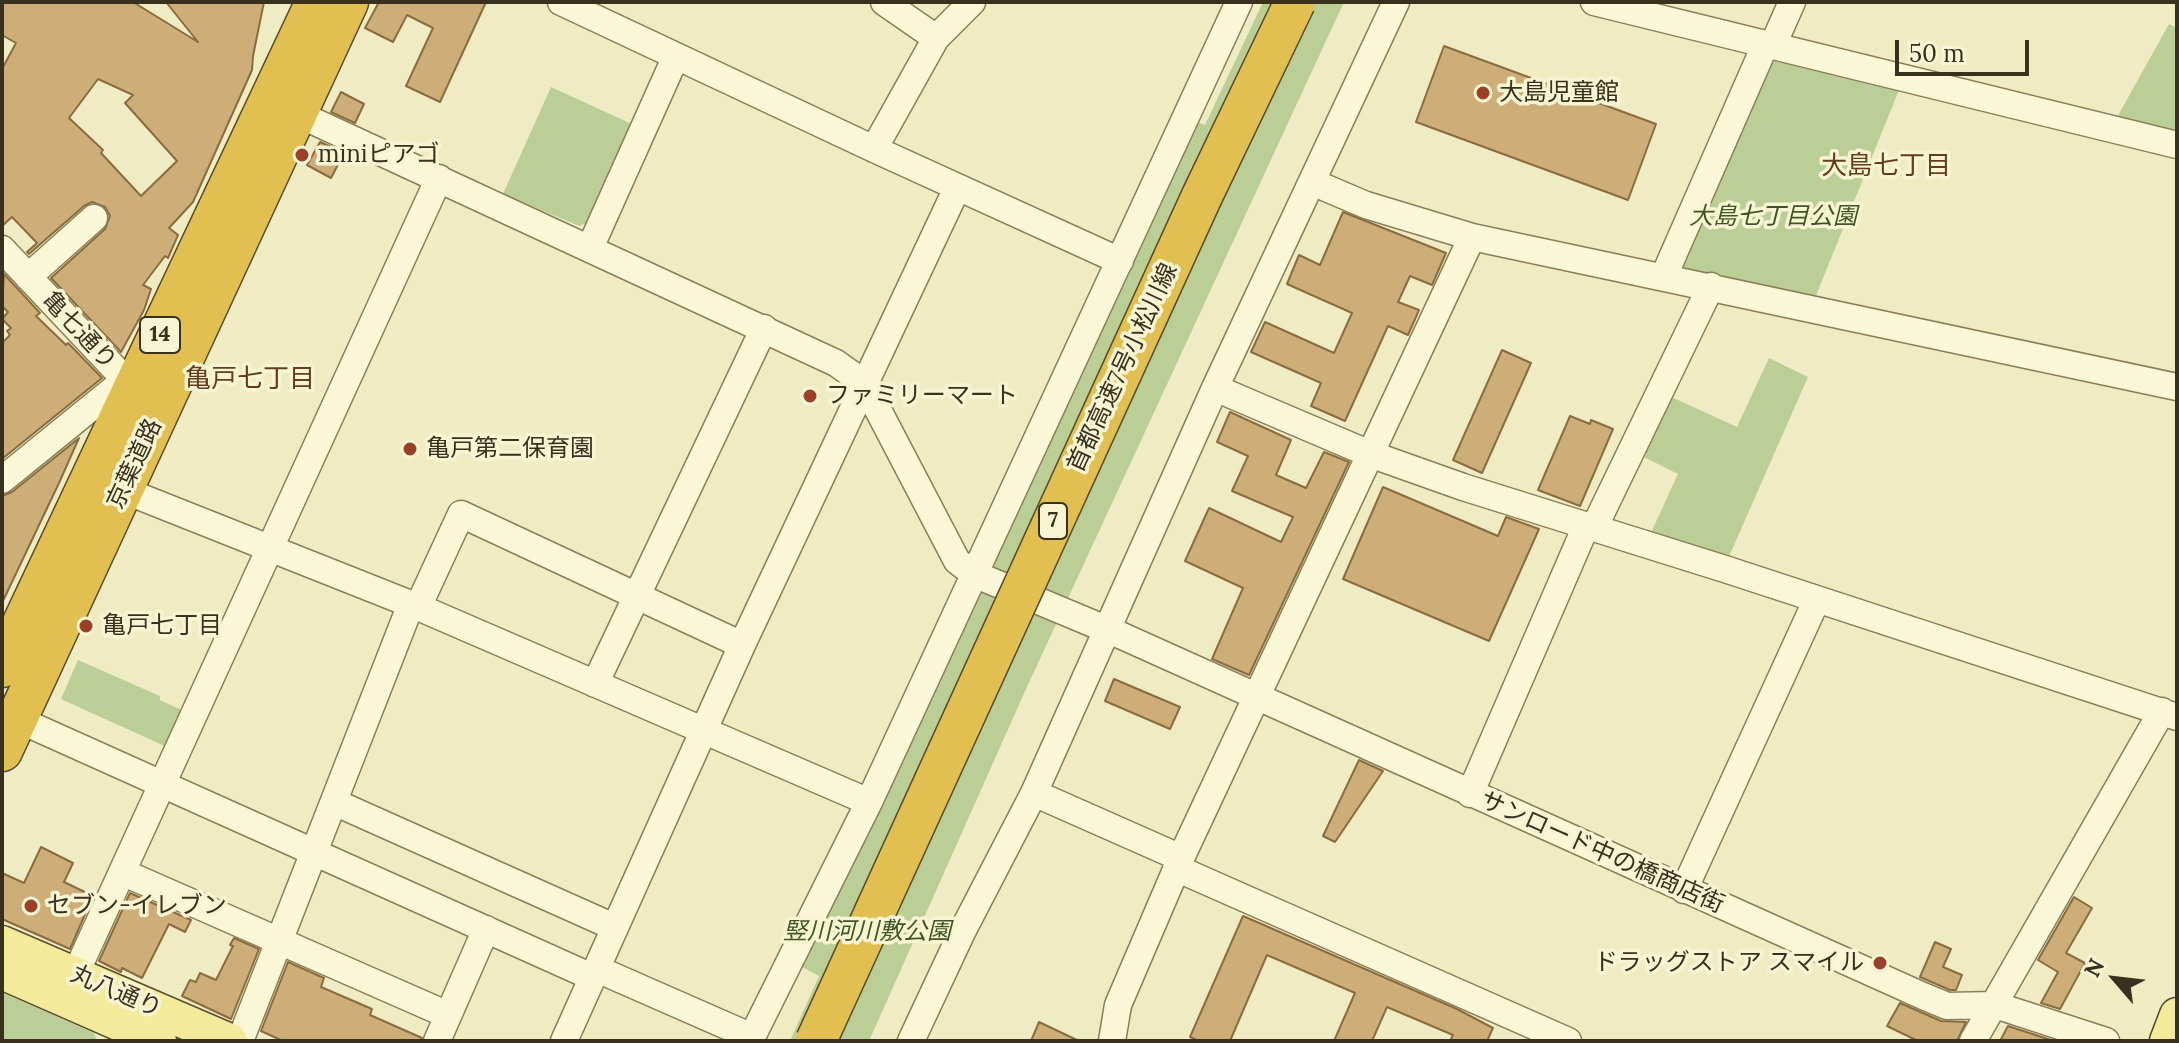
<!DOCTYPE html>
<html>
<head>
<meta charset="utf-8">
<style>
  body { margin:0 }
  #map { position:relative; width:2179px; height:1043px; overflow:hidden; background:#efecc3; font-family:Lora,serif }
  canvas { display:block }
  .frame { position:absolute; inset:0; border:4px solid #39311e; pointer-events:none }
  .north { position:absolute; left:2075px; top:939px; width:80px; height:80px; -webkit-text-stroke:6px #f6f4d3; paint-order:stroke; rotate:298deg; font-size:22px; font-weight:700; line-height:32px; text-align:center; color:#39311e }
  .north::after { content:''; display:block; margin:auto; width:28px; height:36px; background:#39311e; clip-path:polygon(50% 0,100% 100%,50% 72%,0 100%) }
  .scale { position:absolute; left:1895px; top:40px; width:134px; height:36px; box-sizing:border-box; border:4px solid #39311e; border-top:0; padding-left:10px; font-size:24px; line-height:28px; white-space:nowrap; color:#39311e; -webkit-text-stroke:6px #f6f4d3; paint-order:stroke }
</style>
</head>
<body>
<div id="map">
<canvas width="2179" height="1043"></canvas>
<div class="frame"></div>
<div class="north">N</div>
<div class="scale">50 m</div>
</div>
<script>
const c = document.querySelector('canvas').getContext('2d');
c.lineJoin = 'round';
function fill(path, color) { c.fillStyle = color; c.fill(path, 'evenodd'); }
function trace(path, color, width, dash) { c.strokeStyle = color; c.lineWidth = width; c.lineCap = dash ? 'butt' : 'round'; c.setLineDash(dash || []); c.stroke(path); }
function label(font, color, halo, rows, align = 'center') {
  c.font = font + ' Lora,"Noto Sans JP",serif'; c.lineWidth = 7; c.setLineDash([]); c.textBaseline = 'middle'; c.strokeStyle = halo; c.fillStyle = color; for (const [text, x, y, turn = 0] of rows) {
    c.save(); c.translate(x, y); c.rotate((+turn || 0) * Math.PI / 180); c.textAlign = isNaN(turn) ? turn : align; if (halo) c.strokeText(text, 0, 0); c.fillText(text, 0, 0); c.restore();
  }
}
const green = new Path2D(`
  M1263 2H1344L1026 689 869 1041H790L819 976 802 967 1197 122 1205 125Z
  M2169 24 2177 28V137L2115 121Z
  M1774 49 1903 80 1813 303 1677 274Z
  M551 87 634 125 589 222 579 226 503 194Z
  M1769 358 1808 377 1727 561 1649 537 1678 474 1638 454 1667 395 1737 427Z
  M78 660 160 696V700L186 712 169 748 61 699Z
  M2 992 94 1033 97 1041H2Z`);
const building = new Path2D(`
  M2 2H133L198 42 166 2H264L253 56 252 70 193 202 169 228 178 235 168 258 165 256 143 285 151 289 144 310 121 352 51 278 105 229 110 216 105 207 92 202 84 206 29 254 27 252 37 243 12 217 2 226V69L16 43 2 35ZM98 79 133 95 125 103 177 161 141 196 101 153 103 150 69 118Z
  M379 2H486L440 102 406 86 433 28 407 15 393 42 365 28Z
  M1444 46 1656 124 1628 200 1416 122Z
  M341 92 364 104 355 123 331 112Z
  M320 142 344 153 331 178 307 165Z
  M1343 212 1446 253 1432 285 1410 276 1398 302 1419 310 1408 335 1388 326 1345 421 1311 406 1321 383 1251 352 1265 322 1334 353 1352 313 1287 284 1299 255 1320 265Z
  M4 274 40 313 36 316 66 345 68 343 102 378 2 459V343L10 335 7 331 11 328 2 319 8 312 2 306Z
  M1502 350 1531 363 1482 473 1453 460Z
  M1230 412 1291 440 1276 475 1306 488 1324 452 1349 462 1249 675 1212 659 1243 588 1185 561 1209 508 1281 542 1293 517 1232 491 1248 456 1217 442Z
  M1570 416 1590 424 1591 420 1613 429 1580 506 1538 490Z
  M79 438 59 483 2 603V496L12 492Z
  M1383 487 1498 536 1506 517 1539 529 1489 641 1343 579Z
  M1114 679 1180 707 1170 729 1105 701Z
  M1359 760 1383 771 1335 842 1323 836Z
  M41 847 73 863 64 882 93 896 70 949 2 919V873L24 883Z
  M130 893 191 920 185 932 169 924 142 978 122 968 121 972 99 961Z
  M2074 897 2092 908 2066 953 2085 963 2060 1009 2041 1003 2058 972 2038 960Z
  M1243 916 1457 1009 1493 1028 1487 1041H1450L1453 1035 1387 1007 1372 1041H1334L1355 993 1267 955 1230 1041H1199L1190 1037Z
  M234 938 259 949 231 1019 182 996 190 980 196 982 200 973 216 980 233 946 230 945Z
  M1935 942 1951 949 1943 967 1962 975 1956 990H1950L1920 977Z
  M288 962 324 978 321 987 372 1009 370 1015 422 1038 421 1041H283L261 1031Z
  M1900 1003 1941 1021 1966 1022 1957 1041H1918L1887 1026Z
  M1039 1022 1079 1041H1031Z
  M2008 1026 2054 1041H2000Z`);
const minor = new Path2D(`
  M561 2 874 149 1120 261
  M884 2 936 38
  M1594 2 2177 145
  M1773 45 1792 2
  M298 114 836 363 864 383 957 561 974 574 1120 635 1923 996 1947 1006 1995 1005 2106 1041
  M874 149 936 38 972 2
  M1312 182 1366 205 1472 237 2177 387
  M590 248 676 56
  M2 249 135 390 145 395
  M1664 276 1766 43
  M28 277 94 218
  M1215 388 1370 454 1463 487 1728 570 2177 717
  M2 480 125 380
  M123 490 418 607 869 802
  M1594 528 1711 286
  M418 607 461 514 742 645
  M595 684 764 328
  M17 719 592 977
  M1034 793 1181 858
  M1470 794 1586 526
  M334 802 614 927
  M1176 868 1568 1041
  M122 872 448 1015
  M1684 890 1812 610
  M597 969 752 1037
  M75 975 439 178
  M240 1041 411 604
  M437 1041 486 929
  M564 1041 742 645 957 188
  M750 1041 869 802 1239 2
  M911 1041 962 932 1034 793 1215 388 1396 2
  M1112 1041 1118 1005 1181 858 1472 237
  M1973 1041 2162 711`);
const major = new Path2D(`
  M2 943 230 1041
  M2 972 159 1041
  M2167 1041 2177 1015`);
const highway = new Path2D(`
  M2 667 316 2
  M2 751 348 2`);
const highwayBridge = new Path2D(`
  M816 1041 1202 196 1295 2`);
const markers = [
  [1483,93,8,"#9b3f27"],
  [302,155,8,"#9b3f27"],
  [810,396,8,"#9b3f27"],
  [410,449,8,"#9b3f27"],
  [86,626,8,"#9b3f27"],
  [31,906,8,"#9b3f27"],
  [1880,963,8,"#9b3f27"]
];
const shields = [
  [160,335,40],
  [1053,521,28]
];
const shieldNames = [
  ["14",160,335],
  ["7",1053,521]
];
const poiNames = [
  ["大島児童館",1499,93],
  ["miniピアゴ",318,155],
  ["ファミリーマート",826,396],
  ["亀戸第二保育園",426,449],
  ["亀戸七丁目",102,626],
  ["セブン-イレブン",47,906],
  ["ドラッグストア スマイル",1864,963,"right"]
];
const parkNames = [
  ["大島七丁目公園",1773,217],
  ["竪川河川敷公園",867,932]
];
const streetNames = [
  ["亀七通り",79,331,47],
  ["首都高速7号小松川線",1123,368,-65],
  ["京葉道路",135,464,-65],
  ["サンロード中の橋商店街",1602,853,24],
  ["丸八通り",116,992,23]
];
const neighbourhoodNames = [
  ["大島七丁目",1886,167],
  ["亀戸七丁目",250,380]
];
fill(green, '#bbce96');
fill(building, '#ceae78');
trace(building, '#8a6c3e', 2);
trace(minor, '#8a7e59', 29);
trace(major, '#584a2d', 37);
trace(highway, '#584a2d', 43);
trace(minor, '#faf7d6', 26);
trace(major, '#f3eb9a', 34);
trace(highway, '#e1c051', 40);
trace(highwayBridge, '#584a2d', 43, []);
trace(highwayBridge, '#e1c051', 40);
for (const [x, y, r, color] of markers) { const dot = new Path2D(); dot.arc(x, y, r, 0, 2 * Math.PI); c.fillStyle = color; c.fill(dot); trace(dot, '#f6f4d3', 3); }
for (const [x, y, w] of shields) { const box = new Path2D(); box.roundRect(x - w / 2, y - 18, w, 36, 6); c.fillStyle = '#f6f4d3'; c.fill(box); trace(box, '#39311e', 2); }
label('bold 22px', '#39311e', null, shieldNames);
label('24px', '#39311e', '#f6f4d3', poiNames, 'left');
label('italic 24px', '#3f5624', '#f6f4d3', parkNames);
label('24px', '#39311e', '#f6f4d3', streetNames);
label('26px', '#673c1c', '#f6f4d3', neighbourhoodNames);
</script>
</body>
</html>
